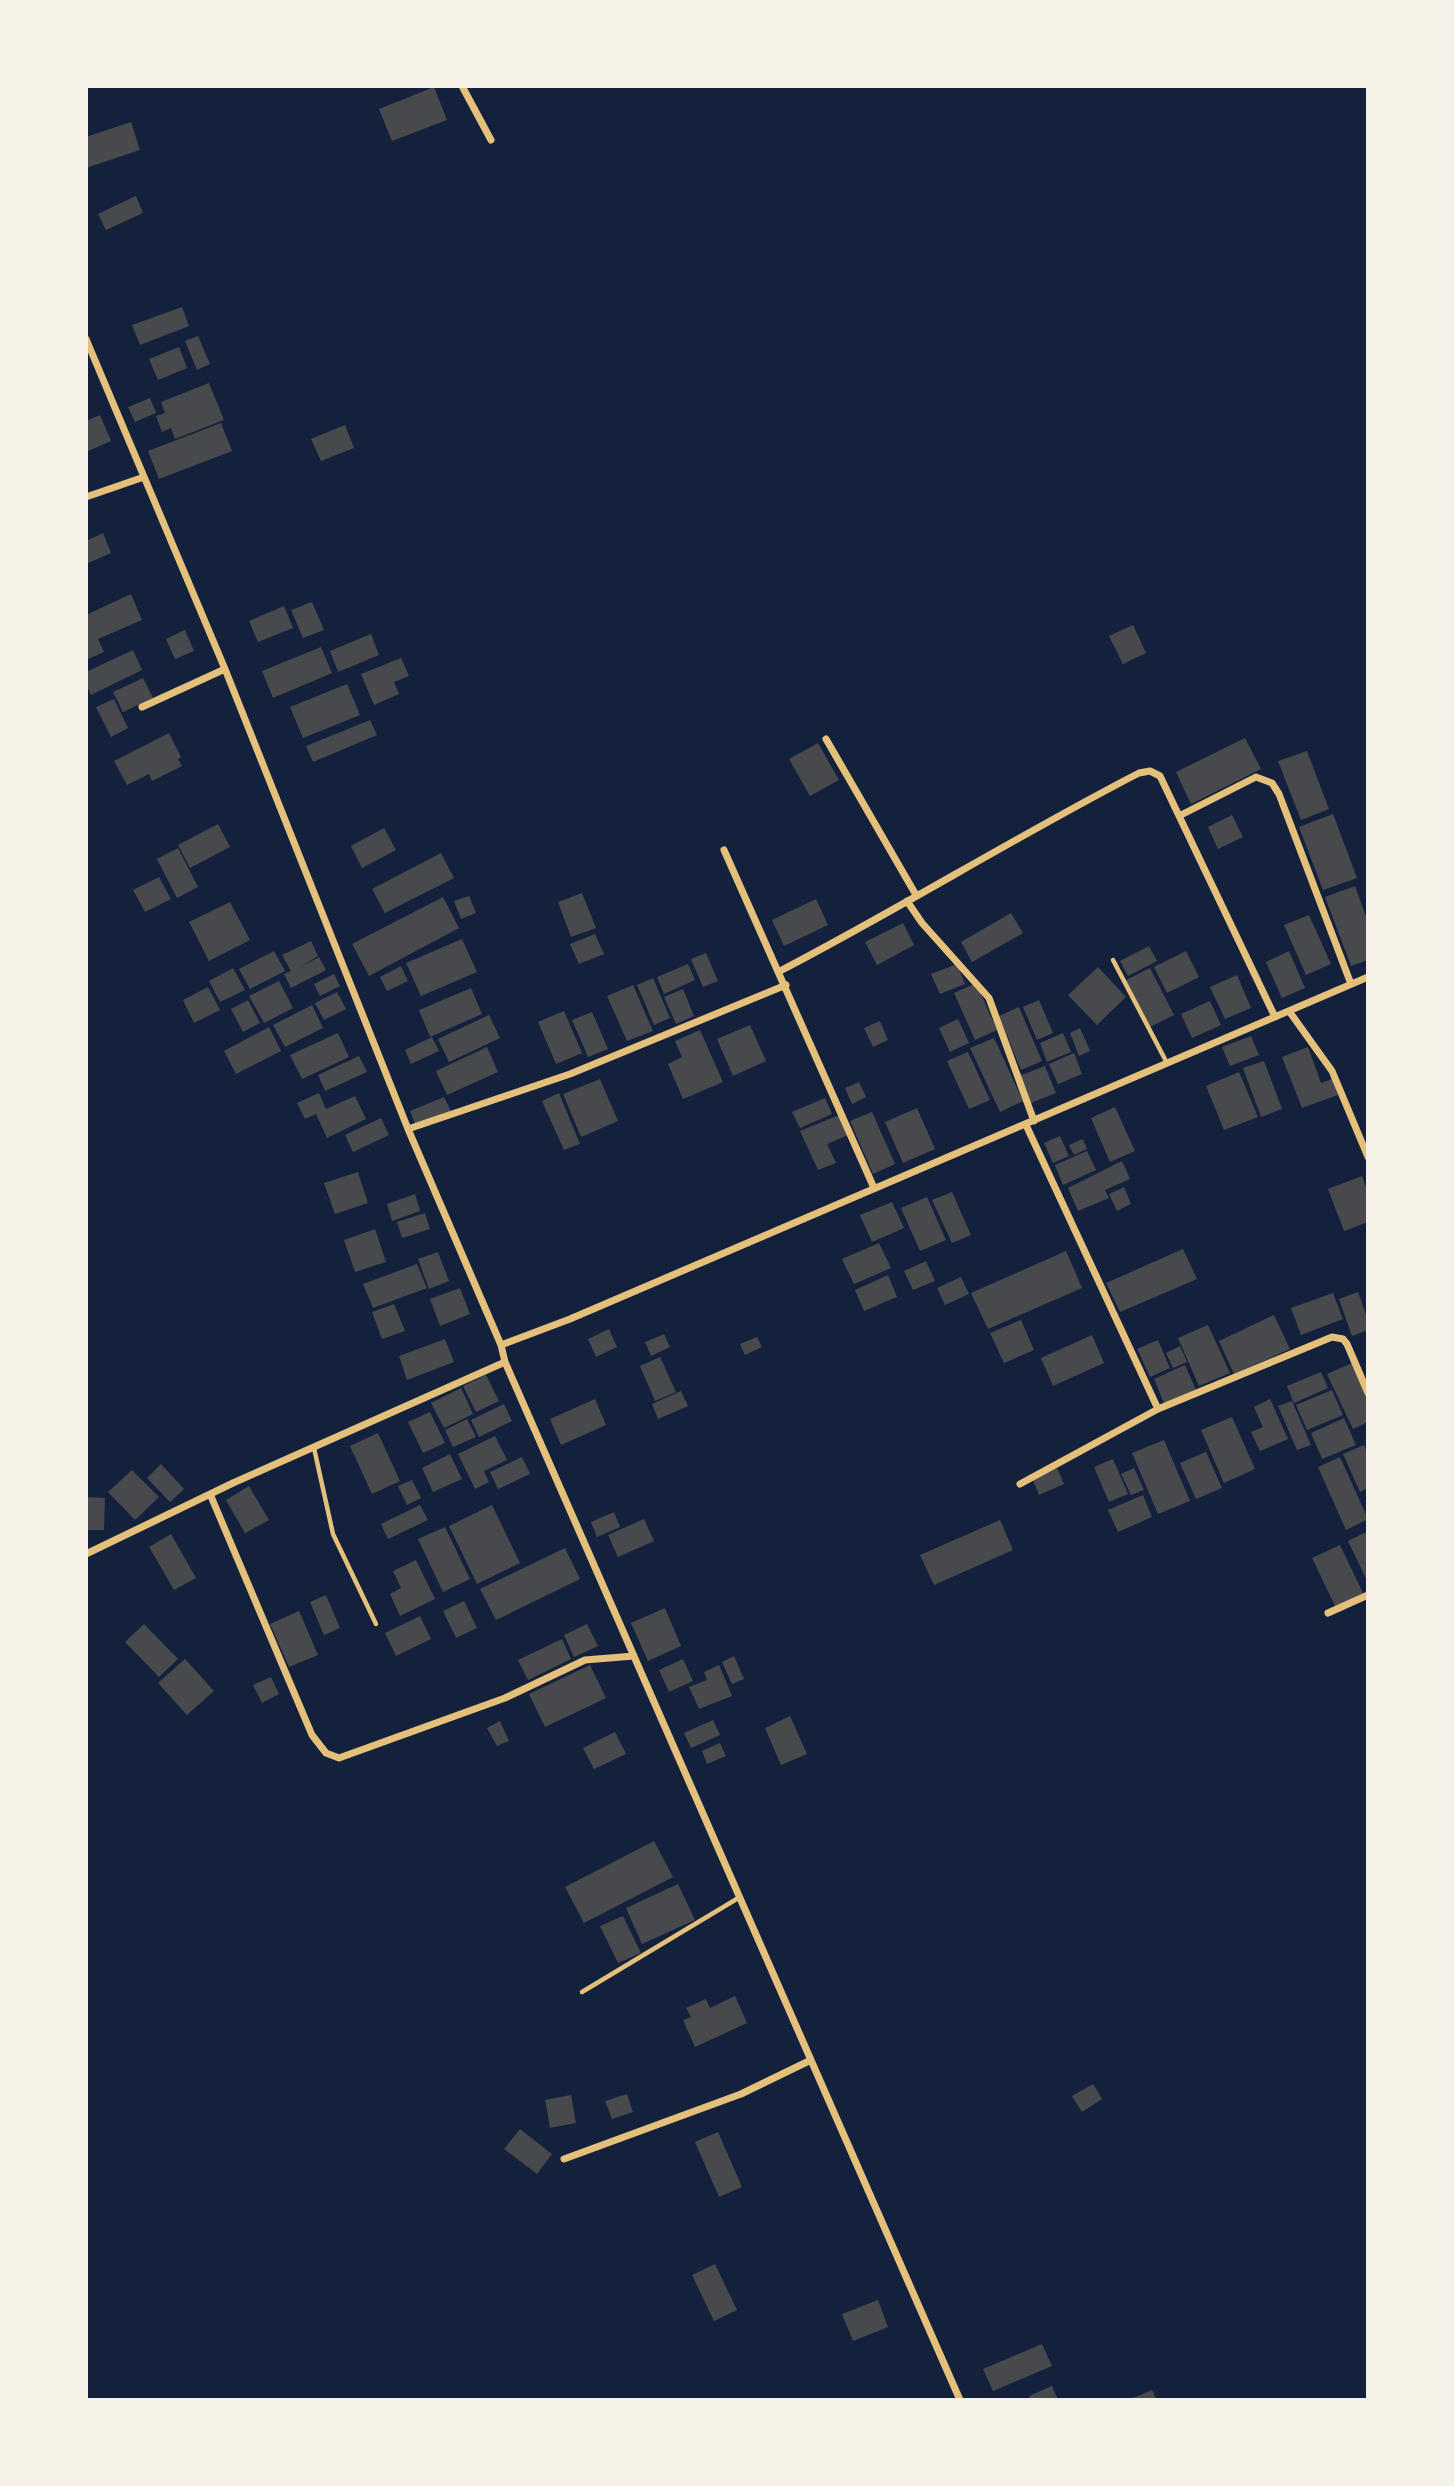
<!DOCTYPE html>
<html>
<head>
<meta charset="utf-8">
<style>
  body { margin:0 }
  #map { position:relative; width:1454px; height:2486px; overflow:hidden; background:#14213d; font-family:"Space Grotesk",sans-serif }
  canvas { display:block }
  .frame { position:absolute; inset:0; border:88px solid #f6f1e7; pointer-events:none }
</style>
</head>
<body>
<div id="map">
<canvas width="1454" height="2486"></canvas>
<div class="frame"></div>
</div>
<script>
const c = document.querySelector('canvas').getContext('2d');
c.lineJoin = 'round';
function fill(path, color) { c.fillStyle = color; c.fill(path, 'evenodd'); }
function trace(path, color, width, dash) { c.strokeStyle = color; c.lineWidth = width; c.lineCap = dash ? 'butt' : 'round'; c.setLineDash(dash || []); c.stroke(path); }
const building = new Path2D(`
  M434 87 447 120 392 141 379 109Z
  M131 122 140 150 86 168V137Z
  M136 196 143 213 106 230 98 214Z
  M182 307 189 326 140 345 132 325Z
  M198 336 210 364 197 370 185 341Z
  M179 347 187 368 158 380 149 359Z
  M209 383 224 420 175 439 171 428 162 432 156 416 165 413 161 402Z
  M150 398 156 413 135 422 128 407Z
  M100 415 111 441 86 452V421Z
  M221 423 232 451 159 479 148 451Z
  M345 425 354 448 321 461 311 439Z
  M103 533 111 553 86 564V541Z
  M131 594 142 620 98 639 104 652 86 660V615Z
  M312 602 324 630 303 638 291 610Z
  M284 606 293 628 258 642 249 621Z
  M1133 625 1146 653 1123 664 1109 636Z
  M185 630 194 651 175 659 166 639Z
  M371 634 379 655 338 672 330 651Z
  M321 647 332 673 273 698 262 671Z
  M133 650 142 670 91 695 86 684V672Z
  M401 658 409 676 394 682 399 694 374 705 361 674Z
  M143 678 153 698 123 712 113 692Z
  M347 684 360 715 303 738 290 707Z
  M114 699 128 728 111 737 96 707Z
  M370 720 377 735 313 762 306 746Z
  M169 733 181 757 178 759 182 766 152 781 149 774 127 785 114 761Z
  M1245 738 1261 769 1191 804 1176 772Z
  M818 743 839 780 810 796 789 759Z
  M1307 751 1329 809 1301 820 1278 761Z
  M1333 814 1357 878 1323 890 1299 827Z
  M1232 815 1243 837 1218 849 1208 827Z
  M218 824 230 847 190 868 178 845Z
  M384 828 396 850 362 868 351 846Z
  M178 848 198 887 177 898 157 859Z
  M441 853 454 878 385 913 372 889Z
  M159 877 171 899 145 912 133 890Z
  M1355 886 1368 922V960L1351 966 1325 897Z
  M582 893 596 928 571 937 558 902Z
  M469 896 476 913 461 919 454 901Z
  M443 897 459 928 369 976 352 944Z
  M816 899 828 925 784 946 772 920Z
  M230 902 250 940 209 961 189 922Z
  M1011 913 1023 933 972 962 961 942Z
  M1309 915 1331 964 1306 975 1284 925Z
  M903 923 914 945 877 965 865 942Z
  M595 934 604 954 579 964 570 944Z
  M462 939 477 972 421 996 406 963Z
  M311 941 318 956 300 967 319 957 326 970 291 988 284 974 291 971 282 955Z
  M1149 946 1157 961 1128 976 1120 961Z
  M274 951 285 971 250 989 239 969Z
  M1186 951 1199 977 1167 993 1154 967Z
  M1289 951 1305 988 1282 998 1266 962Z
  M706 953 718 981 703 987 691 959Z
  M688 964 695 980 664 994 657 977Z
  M957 964 965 984 940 994 931 974Z
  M401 966 408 981 387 991 380 977Z
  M1098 967 1126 997 1097 1025 1068 995Z
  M233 968 245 990 220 1002 209 981Z
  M1150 968 1174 1015 1150 1027 1126 980Z
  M334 974 340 986 320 996 314 984Z
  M1237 975 1251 1008 1225 1019 1210 987Z
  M653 978 670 1018 654 1025 637 985Z
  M279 981 293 1008 264 1023 249 996Z
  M976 983 997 1030 975 1040 954 993Z
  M633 985 653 1031 627 1041 607 996Z
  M208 987 220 1010 194 1023 183 1000Z
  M471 988 482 1014 430 1037 419 1010Z
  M683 989 694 1016 676 1024 664 997Z
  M337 992 346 1009 324 1020 315 1003Z
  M248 1000 260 1023 243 1032 231 1009Z
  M1039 1000 1053 1033 1037 1040 1023 1007Z
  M1210 1001 1221 1025 1192 1038 1181 1014Z
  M312 1005 323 1028 285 1047 273 1025Z
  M1019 1007 1042 1061 1021 1070 999 1016Z
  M564 1011 582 1053 556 1064 538 1022Z
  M592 1012 608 1049 588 1057 572 1020Z
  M489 1015 500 1038 449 1062 438 1039Z
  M958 1019 969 1043 950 1052 939 1028Z
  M880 1021 888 1040 873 1047 864 1028Z
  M750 1025 766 1061 733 1076 717 1039Z
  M269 1027 281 1051 236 1074 224 1051Z
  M1080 1028 1090 1051 1079 1056 1070 1033Z
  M700 1030 723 1082 683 1099 668 1064 682 1057 675 1041Z
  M338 1033 349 1057 302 1079 290 1055Z
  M1063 1033 1071 1052 1047 1062 1040 1043Z
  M1251 1036 1259 1055 1230 1066 1222 1047Z
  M432 1037 439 1051 411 1064 405 1050Z
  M994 1038 1023 1101 1000 1112 970 1048Z
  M487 1047 498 1072 447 1095 436 1071Z
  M1308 1047 1321 1083 1332 1079 1338 1095 1302 1108 1282 1057Z
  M968 1052 990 1100 969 1109 947 1061Z
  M1074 1053 1082 1074 1058 1084 1049 1064Z
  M359 1056 367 1072 325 1091 318 1075Z
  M1264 1061 1282 1109 1261 1117 1243 1068Z
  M1045 1066 1056 1093 1031 1103 1019 1076Z
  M1239 1072 1258 1117 1224 1130 1206 1086Z
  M600 1079 618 1121 581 1137 563 1094Z
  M859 1082 866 1097 852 1104 845 1088Z
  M319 1093 326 1109 355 1096 366 1119 327 1138 316 1114 305 1119 297 1103Z
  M559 1093 580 1144 564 1150 542 1101Z
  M444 1097 451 1111 416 1126 410 1111Z
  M825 1098 832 1114 800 1128 792 1112Z
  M1115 1107 1135 1151 1110 1162 1091 1118Z
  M917 1108 935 1149 903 1163 885 1122Z
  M872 1112 895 1164 873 1174 850 1121Z
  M839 1115 848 1135 827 1144 836 1163 818 1170 800 1131Z
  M381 1118 389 1135 353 1152 345 1135Z
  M1060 1136 1069 1156 1053 1163 1044 1143Z
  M1083 1139 1087 1149 1074 1155 1069 1145Z
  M1087 1151 1096 1170 1063 1185 1055 1165Z
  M1122 1161 1130 1179 1105 1190 1109 1198 1078 1211 1068 1188Z
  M358 1172 368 1203 335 1214 324 1183Z
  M1362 1176 1368 1193V1222L1344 1231 1328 1189Z
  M1124 1187 1131 1204 1117 1211 1109 1194Z
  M952 1192 971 1235 952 1243 932 1200Z
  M415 1194 420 1211 392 1221 387 1204Z
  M927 1197 946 1240 920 1251 901 1208Z
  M892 1202 904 1228 872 1242 860 1215Z
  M425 1213 430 1229 402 1238 397 1222Z
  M375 1229 386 1262 355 1272 344 1240Z
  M879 1243 891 1268 854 1284 842 1259Z
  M1183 1249 1197 1279 1120 1312 1106 1283Z
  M1066 1251 1082 1288 988 1329 971 1293Z
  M438 1252 449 1281 429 1289 418 1259Z
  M926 1261 935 1281 913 1290 904 1271Z
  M417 1264 427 1288 373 1308 363 1284Z
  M888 1275 897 1297 864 1311 855 1290Z
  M961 1277 969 1294 945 1305 937 1288Z
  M460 1288 470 1314 440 1326 430 1299Z
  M1358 1292 1368 1320V1330L1352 1336 1339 1299Z
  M1333 1293 1343 1319 1301 1335 1291 1308Z
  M394 1304 405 1331 382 1339 372 1312Z
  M1274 1315 1290 1349 1234 1374 1219 1341Z
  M1021 1320 1034 1350 1004 1363 990 1333Z
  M1208 1325 1230 1373 1199 1386 1178 1338Z
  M609 1329 617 1347 596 1357 588 1339Z
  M664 1334 670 1347 651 1356 645 1342Z
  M1092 1335 1104 1363 1053 1386 1041 1358Z
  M757 1337 762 1347 745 1355 740 1344Z
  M445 1339 454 1362 407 1380 399 1356Z
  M1158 1340 1170 1368 1150 1377 1137 1349Z
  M1180 1346 1187 1362 1173 1368 1166 1353Z
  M660 1357 676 1392 655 1401 640 1366Z
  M1352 1363 1368 1399V1422L1353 1429 1327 1374Z
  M1185 1365 1196 1390 1164 1403 1154 1379Z
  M1321 1372 1328 1388 1294 1403 1287 1386Z
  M486 1375 499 1401 476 1412 463 1386Z
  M461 1388 473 1414 444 1428 431 1403Z
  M1332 1390 1343 1415 1307 1430 1296 1405Z
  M681 1391 688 1406 658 1419 652 1404Z
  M595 1399 606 1425 561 1445 550 1419Z
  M1270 1399 1288 1439 1260 1451 1251 1432 1263 1427 1254 1407Z
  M1292 1401 1311 1445 1297 1450 1278 1406Z
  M504 1404 512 1421 479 1437 471 1420Z
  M430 1412 445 1443 423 1453 408 1422Z
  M1232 1417 1255 1469 1224 1483 1201 1430Z
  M1344 1418 1356 1445 1322 1459 1311 1433Z
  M467 1419 476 1437 453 1447 445 1430Z
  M378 1433 400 1481 372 1494 350 1446Z
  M495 1436 507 1460 484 1471 489 1482 475 1489 458 1454Z
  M1164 1440 1190 1501 1158 1514 1132 1453Z
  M1364 1445 1368 1454V1488L1360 1492 1343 1454Z
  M1206 1452 1222 1488 1196 1499 1180 1463Z
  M450 1454 462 1479 433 1492 422 1468Z
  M522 1457 530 1474 498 1489 490 1472Z
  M1340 1457 1368 1519 1346 1530 1318 1467Z
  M1113 1459 1128 1494 1109 1502 1094 1467Z
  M161 1464 184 1489 170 1502 147 1478Z
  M1057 1468 1064 1484 1039 1495 1032 1478Z
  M1134 1468 1144 1490 1131 1495 1121 1474Z
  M132 1470 159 1497 135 1520 108 1492Z
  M412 1480 421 1498 407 1505 398 1486Z
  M249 1486 269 1520 245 1533 226 1500Z
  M1143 1495 1152 1517 1118 1532 1108 1510Z
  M86 1497 105 1498 104 1530H86Z
  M420 1505 428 1520 388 1539 381 1524Z
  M492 1505 520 1563 477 1584 449 1526Z
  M614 1512 620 1527 597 1537 591 1522Z
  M644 1519 654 1541 618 1557 608 1535Z
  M1000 1520 1013 1550 934 1585 920 1555Z
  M445 1527 470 1579 443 1592 418 1539Z
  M1368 1531V1583L1348 1541Z
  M171 1534 196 1578 174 1590 149 1547Z
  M1340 1545 1365 1597 1337 1610 1312 1558Z
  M565 1548 580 1579 496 1620 480 1589Z
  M416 1560 435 1599 400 1616 390 1594 401 1588 393 1571Z
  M326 1595 340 1628 324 1635 310 1602Z
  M464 1601 477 1628 456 1638 443 1611Z
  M665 1608 681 1646 648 1661 631 1623Z
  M299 1611 318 1655 289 1667 270 1624Z
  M420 1616 431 1639 396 1656 385 1633Z
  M144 1624 178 1659 159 1677 125 1642Z
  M587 1624 598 1646 574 1657 564 1635Z
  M562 1639 571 1659 528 1680 518 1660Z
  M734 1656 744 1679 732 1684 722 1662Z
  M185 1659 214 1691 187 1715 158 1683Z
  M683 1659 693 1681 669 1692 659 1670Z
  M590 1665 606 1698 545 1727 529 1694Z
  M719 1665 732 1696 699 1709 689 1687 707 1680 704 1672Z
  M271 1677 279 1694 262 1703 253 1685Z
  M790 1716 807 1754 781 1765 765 1728Z
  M713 1720 720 1735 691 1748 684 1733Z
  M500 1721 509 1741 497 1746 487 1728Z
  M615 1732 626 1754 594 1769 583 1748Z
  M720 1743 726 1756 707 1764 702 1751Z
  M654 1841 673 1877 584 1923 565 1887Z
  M678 1884 695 1920 642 1944 626 1908Z
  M623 1916 641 1953 618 1963 600 1926Z
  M735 1996 747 2023 695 2047 683 2020 691 2017 686 2008 706 1999 710 2008Z
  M1093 2084 1102 2099 1082 2112 1072 2096Z
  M627 2094 633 2112 612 2119 605 2101Z
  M571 2095 576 2123 550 2128 545 2100Z
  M520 2129 552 2154 537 2174 504 2149Z
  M718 2132 742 2187 719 2197 695 2142Z
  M715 2264 737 2310 714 2321 692 2275Z
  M878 2300 888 2327 853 2341 842 2314Z
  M1042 2344 1052 2366 993 2391 983 2369Z
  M1052 2386 1058 2400H1030L1029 2396Z
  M1152 2390 1157 2400H1128Z`);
const service = new Path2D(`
  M1113 960 1167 1063
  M314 1448 333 1534 376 1624
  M582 1992 740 1897`);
const minor = new Path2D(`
  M462 86 491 140
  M86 339 225 669 408 1129 501 1345 505 1362 960 2400
  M86 497 144 477
  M142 707 225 669
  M826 739 916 895
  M1179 816 1256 777 1272 783 1279 794 1351 984
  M724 850 874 1188
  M907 901 922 923 989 998 1034 1121
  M780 971C901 908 1017 836 1139 773L1150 771 1160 776 1275 1017
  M1289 1011 1332 1071 1368 1157
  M1026 1125 1158 1409
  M408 1129 570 1074 786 985
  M501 1345 570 1319 1368 977
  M1020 1484 1158 1409 1332 1337 1343 1339 1347 1344 1368 1393
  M210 1494 312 1735 326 1753 339 1758 505 1698 585 1660 634 1656
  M86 1554 233 1483 505 1362
  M1328 1613 1368 1595
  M564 2159 741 2094 811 2060`);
fill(building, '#48494c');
trace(service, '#e5c07b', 4.5);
trace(minor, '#e5c07b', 7);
</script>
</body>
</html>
